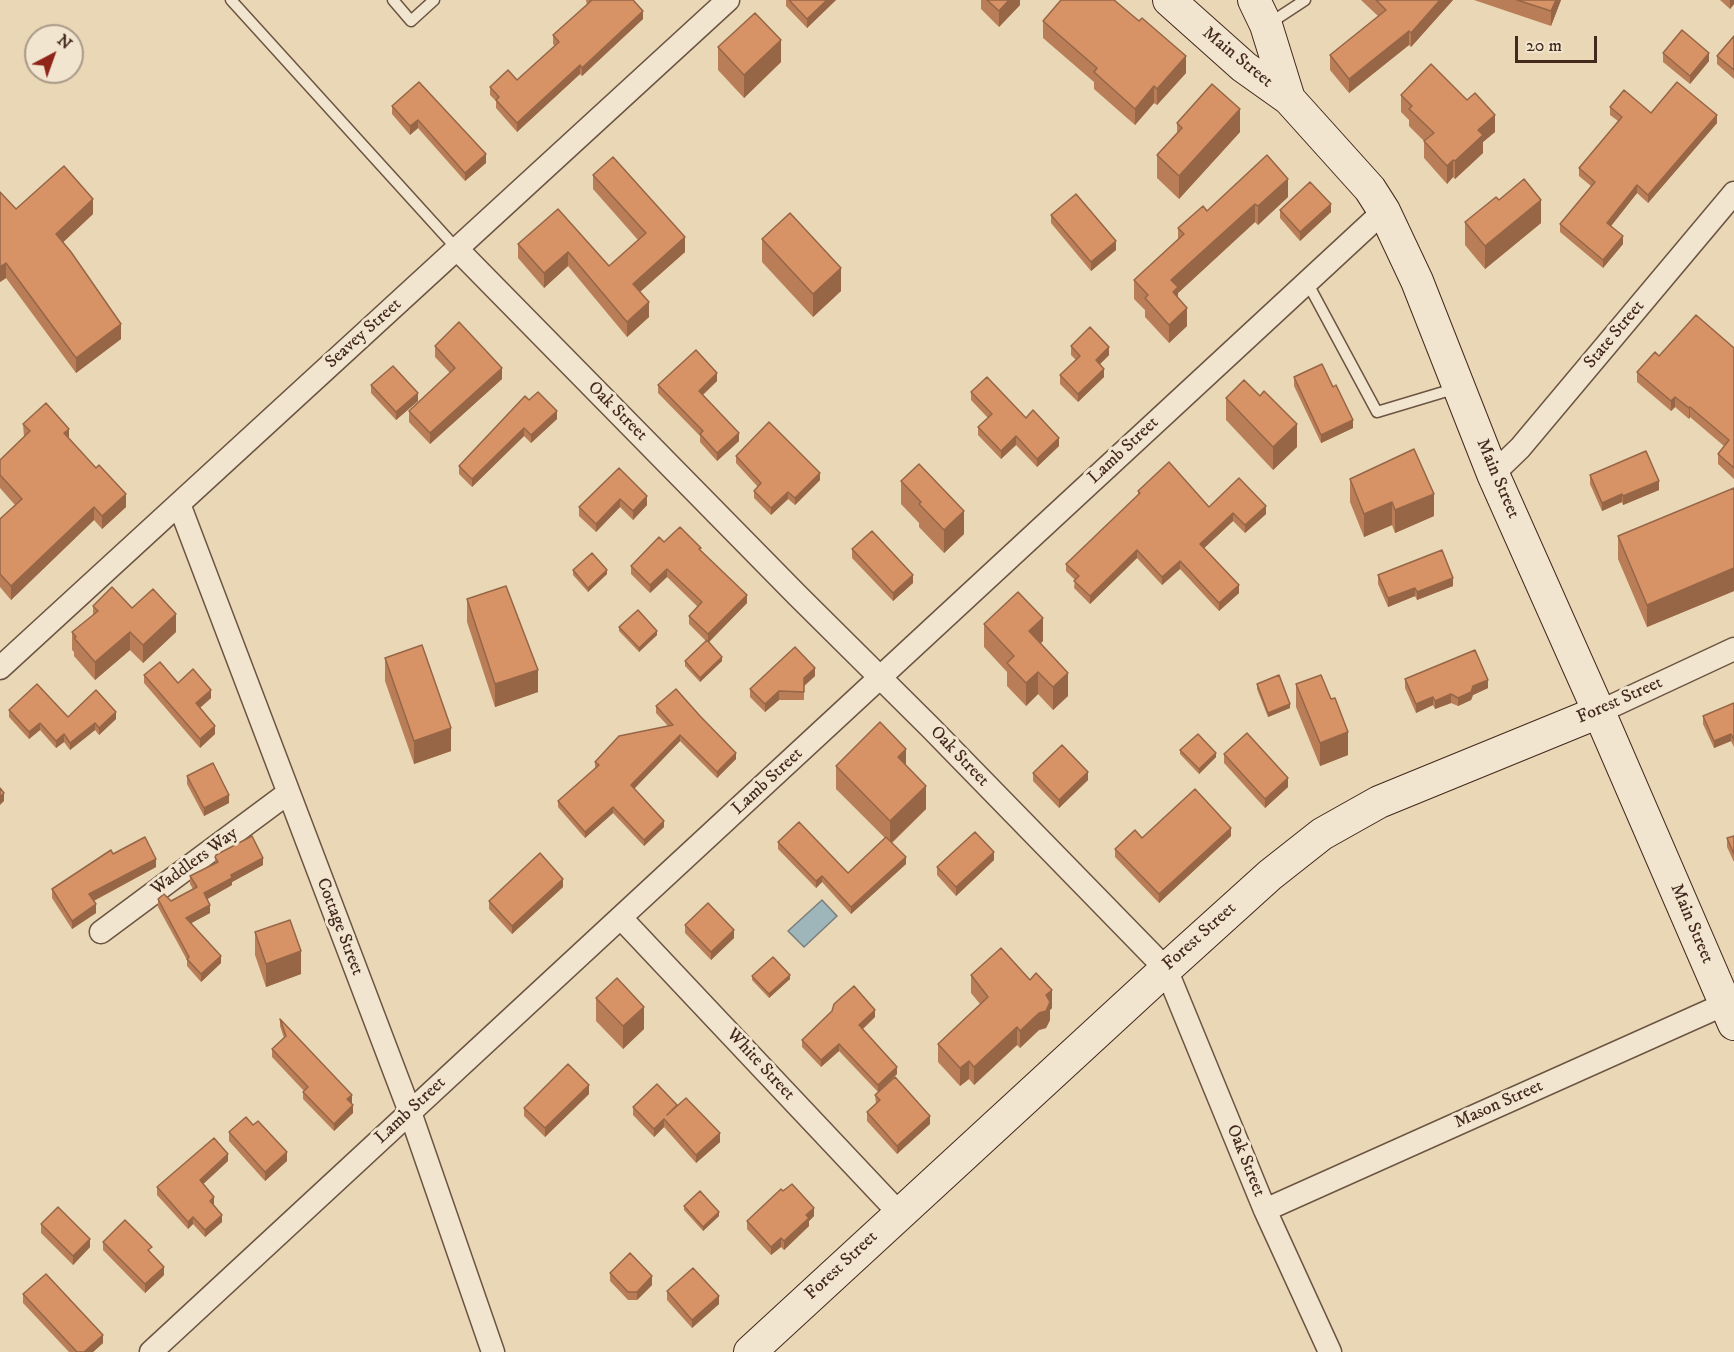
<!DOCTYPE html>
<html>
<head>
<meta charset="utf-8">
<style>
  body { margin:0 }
  #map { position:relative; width:1734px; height:1352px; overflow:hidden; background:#e9d7b5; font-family:"IM FELL DW Pica",serif }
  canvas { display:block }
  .north { position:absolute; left:24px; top:24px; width:60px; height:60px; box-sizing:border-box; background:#f1e5cf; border:2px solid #ab9988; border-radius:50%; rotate:41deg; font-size:16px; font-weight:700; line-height:24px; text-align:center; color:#43281d }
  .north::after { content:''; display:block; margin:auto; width:21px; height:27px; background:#8f2418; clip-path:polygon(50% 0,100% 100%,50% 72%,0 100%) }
  .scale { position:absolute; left:1515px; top:36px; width:82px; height:27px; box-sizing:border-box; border:3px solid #43281d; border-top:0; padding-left:8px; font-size:18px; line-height:21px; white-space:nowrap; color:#43281d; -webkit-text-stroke:4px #f1e5cf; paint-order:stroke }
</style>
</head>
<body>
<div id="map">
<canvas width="1734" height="1352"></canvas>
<div class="north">N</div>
<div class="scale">20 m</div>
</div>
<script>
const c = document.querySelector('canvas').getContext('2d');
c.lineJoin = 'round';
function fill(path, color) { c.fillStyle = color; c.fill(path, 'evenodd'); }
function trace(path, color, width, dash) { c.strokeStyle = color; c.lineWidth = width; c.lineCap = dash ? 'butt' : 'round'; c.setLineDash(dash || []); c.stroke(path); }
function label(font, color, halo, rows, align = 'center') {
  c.font = font + ' "IM FELL DW Pica",serif'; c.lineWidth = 6; c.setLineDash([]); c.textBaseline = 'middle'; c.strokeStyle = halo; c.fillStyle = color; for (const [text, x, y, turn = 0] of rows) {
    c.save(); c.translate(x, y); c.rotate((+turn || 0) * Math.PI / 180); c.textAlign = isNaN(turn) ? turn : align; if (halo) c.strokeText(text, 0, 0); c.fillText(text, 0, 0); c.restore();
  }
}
const water = new Path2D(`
  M822 900 837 916 804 947 788 931Z`);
const lane = new Path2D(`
  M231 0 458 250
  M393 0 411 21 434 0
  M1267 25 1305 0
  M1307 282 1377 412 1457 388`);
const street = new Path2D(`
  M458 250 797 595 930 727 1166 969 1265 1210 1330 1352
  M1493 474 1520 448 1734 193
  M179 504 410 1112 493 1352
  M0 668 728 0
  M1599 712 1734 649
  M621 918 899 1213
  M101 932 288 793
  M1265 1210 1734 1000
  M151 1352 1384 211`);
const secondary = new Path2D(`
  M1169 0 1244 67 1289 99 1370 189 1384 211 1417 281 1493 474 1599 712 1734 1024
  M1254 0 1266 25 1289 99
  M750 1352 1166 969 1270 875 1322 834 1379 802 1599 712`);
const wall = new Path2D(`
  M586 0H633L643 19 582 76 580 74 517 132 496 108V101L490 95V87L517 80 555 46 553 44V35L587 5Z
  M786 0H836L807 28 786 6Z
  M981 0H1020V5L999 27 981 9Z
  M1361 0H1453L1411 47 1409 45 1349 93 1330 70V55L1378 16Z
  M1474 0H1561L1551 26Z
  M1720 0H1734V4L1730 9Z
  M1043 21H1139L1186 73 1157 105 1154 103 1135 125 1094 89V82L1043 38Z
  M1734 36V79L1717 64V56Z
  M718 47 781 62 744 98 718 70Z
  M1663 53 1709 61 1690 84 1663 62Z
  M419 82 486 163 465 181 418 128 410 135 392 114V106Z
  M1401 95 1495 132 1483 142V153L1455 179 1453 177 1447 184 1424 158V141L1409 126V120L1401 112Z
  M1610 107 1717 123 1648 203 1637 193 1611 226 1623 244 1603 268 1560 232V224L1591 186 1579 176V168L1618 121 1610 115Z
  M1177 123 1240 132 1179 199 1157 178V155L1177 133Z
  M593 175 685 252 640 292 649 317 627 337 568 266 544 288 518 258V244L558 209 609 266 638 240 593 189Z
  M0 192 16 209 93 214 63 242 121 339 76 373 6 278 0 282Z
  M1288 197 1258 225 1255 222 1178 293V297L1187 326 1169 343 1145 317V310L1134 299V280L1178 239V228L1207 211Z
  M1499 200 1541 223 1485 269 1465 245V222Z
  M1280 210 1331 212 1300 241 1280 218Z
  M1051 215 1116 250 1091 271 1051 223Z
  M762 239 841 291 813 317 762 262Z
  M435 346 502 379 430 444 409 422V411L450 373 435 357Z
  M1071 346 1109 355 1100 364 1104 377 1078 402 1060 384V375L1076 360 1071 355Z
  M1734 348V479L1718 464V454L1724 446 1690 417 1689 419 1675 407 1671 411 1637 382V372L1659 356Z
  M1294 377 1333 387 1353 428 1321 443 1294 386Z
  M717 381 703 395 739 441 717 461 700 442V436L658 393V385Z
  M371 385 418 401 396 420 371 393Z
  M971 392 1026 418 1059 446 1037 467 1016 445 1001 459 978 435V427L988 418 971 400Z
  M1226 398 1297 447 1273 470 1226 420Z
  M529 400 557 419 531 443 524 436 472 487 459 474V466Z
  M23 424 69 439 126 507 102 529 94 520 11 600 0 587V519L15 505 0 488V460L24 437Z
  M736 456 820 480 795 505 788 499 771 515 754 498V491L758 487 736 463Z
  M619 468 647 505 633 520 620 507 596 532 579 516V507Z
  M1590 475 1659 490 1623 505 1622 502 1602 511 1590 484Z
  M1350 479 1434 516 1395 533 1392 525 1364 537 1350 502Z
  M901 481 964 534 944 553 919 527V523L901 504Z
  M1734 488V591L1647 627 1618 559V536Z
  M1138 491 1209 507 1266 514 1245 533 1233 521 1204 548 1239 593 1219 611 1180 569 1162 585 1137 558 1090 604 1074 588 1075 580 1066 571V564L1138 495Z
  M664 542 701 550 747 603 709 642 722 661 700 682 685 666V661L706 641 689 624V616L698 607 667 577 650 593 631 574V566Z
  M852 549 913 583 893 601 852 558Z
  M573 570 607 574 588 592 573 575Z
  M1378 575 1453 586 1417 600 1415 596 1388 607 1378 584Z
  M467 599 538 692 495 707 467 622Z
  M93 606 132 608 176 632 143 663 130 650 95 680 74 656V652L72 650V632L93 615Z
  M984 624 1043 641 1041 643 1068 696 1053 710 1038 694 1026 706 1007 686V672L984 647Z
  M619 627 657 635 639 652 619 631Z
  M385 658 451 751 414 764 385 681Z
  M144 675 178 683 211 698 200 708 215 734 200 748 144 683Z
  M815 676 804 686V700H779L765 712 750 697V689Z
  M1405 679 1488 688 1473 695 1471 700 1458 706 1451 703 1435 709 1433 705 1416 713 1405 688Z
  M1257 684 1290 708 1268 717 1257 689Z
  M1296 684 1348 755 1320 766 1296 707Z
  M1734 703V747L1731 741 1714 748 1703 724V716Z
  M656 706 736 759 717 778 680 741 634 789 664 827 644 846 613 813 585 838 558 807V801L595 768V762L668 726 656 713Z
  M9 710 68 717 116 719 99 735 95 730 70 750 64 742 56 748 40 730 29 739 9 717Z
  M1180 750 1216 757 1199 774 1180 754Z
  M1224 754 1288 787 1265 808 1224 763Z
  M906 765 926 809 892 843 906 864 851 914 822 882 816 888 778 849V842L848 873 885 838 836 789V766Z
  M1033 773 1088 780 1059 808 1033 781Z
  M187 776 229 803 204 816 187 784Z
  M1231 836 1159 903 1115 857V849Z
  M1734 836V862L1727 847V838Z
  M113 854 156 867 94 901 96 913 72 929 52 898V889Z
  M215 857 263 865 232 882V885L207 899 210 913 191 923 221 963 201 982 187 966V960L158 907V899L171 901 193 889 190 884V876L215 863Z
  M994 860 956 896 937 875V867Z
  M563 887 512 934 489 909V901Z
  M685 925 734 938 711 960 685 933Z
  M255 932 301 974 266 987 255 955Z
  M971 975 1052 1008 1050 1010V1020L1046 1028 1039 1030 1020 1048 1017 1045 974 1085 969 1079 960 1086 938 1062V1044L980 1004 971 993Z
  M752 976 790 979 769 998 752 980Z
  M596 998 644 1029 623 1049 596 1021Z
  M875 1017 863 1029 897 1074 878 1092 839 1051 821 1067 802 1047V1040Z
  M280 1019 352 1103H351L353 1113 334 1131 303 1099V1092L304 1091 272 1057V1049L284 1038 280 1026Z
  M589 1094 545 1137 524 1116V1108Z
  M875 1095 930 1124 897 1154 867 1121V1112L876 1104Z
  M677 1105 720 1142 696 1163 664 1127 654 1137 633 1115V1107Z
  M253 1125 287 1161 265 1181 229 1141V1132Z
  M228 1161 203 1184 214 1204 213 1205 222 1222 205 1237 193 1224 188 1229 157 1195V1187Z
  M684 1206 719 1216 703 1231 684 1210Z
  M814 1216 809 1221V1226L784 1250 781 1247 771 1255 747 1229V1221Z
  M41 1224 90 1247 73 1265 41 1233Z
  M103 1242 164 1275 145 1293 103 1250Z
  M610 1273 652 1285 637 1300H628L610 1281Z
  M667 1291 719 1304 692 1328 667 1300Z
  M23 1294 103 1343 93 1352H69L23 1303Z`);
const shadedWall = new Path2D(`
  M827 0H836L807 28V19Z
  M1009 0H1020V5L999 27V11Z
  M1440 0H1453L1411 47V33Z
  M1556 0H1561L1551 26V11Z
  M1730 0H1734V4L1730 9Z
  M643 11V19L582 76V68Z
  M1409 31V45L1349 93V79Z
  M781 40V62L744 98V75Z
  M1709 53V61L1690 84V76Z
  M1186 56V73L1157 105V89Z
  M580 65V74L517 132V123Z
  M1154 86V103L1135 125V109Z
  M1240 109V132L1179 199V176Z
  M1495 115V132L1483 142V153L1455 179V161L1478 130Z
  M1717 115V123L1648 203V195Z
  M418 120V128L410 135V126Z
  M486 154V163L465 181V173Z
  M1453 160V177L1447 184V166Z
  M1288 179V197L1258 225V206Z
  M1637 185V193L1607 231V223Z
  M93 199V214L56 249V234Z
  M1541 200V223L1485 269V246Z
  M1255 204V222L1178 293V306L1173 310 1171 280Z
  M1331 204V212L1300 241V232Z
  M1623 236V244L1603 268V260Z
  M685 237V252L633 298V284Z
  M1116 241V250L1091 271V262Z
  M568 252V266L544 288V273Z
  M6 263V278L0 282V267Z
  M841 268V291L813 317V294Z
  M649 302V317L627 337V322Z
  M1187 308V326L1169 343V325Z
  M121 324V339L76 373V358Z
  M1109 347V355L1096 368V360Z
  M502 368V379L430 444V433Z
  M1104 369V377L1078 402V394Z
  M717 373V381L699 398V391Z
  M418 393V401L396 420V412Z
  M1675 397V407L1671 411V401Z
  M1690 407V417L1689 419V408Z
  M557 411V419L531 443V435Z
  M1353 420V428L1321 443V435Z
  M1297 424V447L1273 470V447Z
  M524 428V436L472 487V479Z
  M69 429V442L64 433Z
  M739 433V441L717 461V453Z
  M1016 436V445L1001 459V451Z
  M1059 438V446L1037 467V459Z
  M820 473V480L795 505V498Z
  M1659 481V490L1623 505V496Z
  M788 492V499L771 515V508Z
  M126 494V507L102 529V516Z
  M1434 494V516L1395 533V510Z
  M1622 494V502L1602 511V503Z
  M647 496V505L633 520V511Z
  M620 499V507L596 532V524Z
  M1392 502V525L1364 537V514Z
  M1266 506V514L1245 533V525Z
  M94 507V520L11 600V586Z
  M964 511V534L944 553V530Z
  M1233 513V521L1200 552V544Z
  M1137 550V558L1090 604V596Z
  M1180 561V569L1162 585V577Z
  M1734 568V591L1647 627V605Z
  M667 569V577L650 593V585Z
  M607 570V574L588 592V588Z
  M913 575V583L893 601V593Z
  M1453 578V586L1417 600V592Z
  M1239 585V593L1219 611V603Z
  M1415 588V596L1388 607V598Z
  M747 595V603L708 643V634Z
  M176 614V632L143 663V645Z
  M1043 618V641L1029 654V631Z
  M657 631V635L639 652V648Z
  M130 632V650L95 680V662Z
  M722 657V661L700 682V678Z
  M815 668V676L804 686V700V678Z
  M538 670V692L495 707V684Z
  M1038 672V694L1026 706V683Z
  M1068 673V696L1053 710V687Z
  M1488 680V688L1473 695 1471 700 1458 706V698L1473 686Z
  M211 690V698L196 711V703Z
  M779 691V700L765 712V704Z
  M1451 694V703L1435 709V701Z
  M1433 697V705L1416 713V704Z
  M1290 704V708L1268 717V713Z
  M116 712V719L99 735V728Z
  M40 723V730L29 739V732Z
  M95 723V730L70 750V743Z
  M215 726V734L200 748V739Z
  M451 728V751L414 764V741Z
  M1348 732V755L1320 766V743Z
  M64 734V742L56 748V741Z
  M1731 734V741L1714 748V741Z
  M680 735V741L631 792V785Z
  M906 749V771L898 757Z
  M736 753V759L717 778V772Z
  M1216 753V757L1199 774V769Z
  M1088 772V780L1059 808V800Z
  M1288 778V787L1265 808V799Z
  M926 786V809L890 844V821Z
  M4 793V801L0 805V797Z
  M229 795V803L204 816V808Z
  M613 807V813L585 838V832Z
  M664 821V827L644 846V840Z
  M1231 828V836L1159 903V894Z
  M994 852V860L956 896V887Z
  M906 857V864L851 914V907Z
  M263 858V865L232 882V885L204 901V893L231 875Z
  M156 859V867L89 903V894Z
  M822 876V882L816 888V881Z
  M563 879V887L512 934V926Z
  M96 904V913L72 929V921Z
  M210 905V913L186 926V918Z
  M734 930V938L711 960V952Z
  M301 951V974L266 987V964Z
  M221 956V963L201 982V974Z
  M790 975V979L769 998V994Z
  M1052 990V1008L1050 1010V1020L1046 1028 1039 1030 1020 1048V1031L1046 995Z
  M644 1007V1029L623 1049V1026Z
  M875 1010V1017L859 1032V1025Z
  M1017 1027V1045L974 1085V1067Z
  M839 1044V1051L821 1067V1060Z
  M969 1061V1079L960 1086V1068Z
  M897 1067V1074L878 1092V1085Z
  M589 1085V1094L545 1137V1128Z
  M352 1095V1103L347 1107V1099Z
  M353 1105V1113L334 1131V1124Z
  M930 1116V1124L897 1154V1146Z
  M664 1119V1127L654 1137V1129Z
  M720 1133V1142L696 1163V1155Z
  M287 1152V1161L265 1181V1172Z
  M228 1154V1161L200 1187V1180Z
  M214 1197V1204L210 1209V1201Z
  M814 1208V1216L809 1221V1226L784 1250V1241L806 1215Z
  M719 1212V1216L703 1231V1227Z
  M222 1215V1222L205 1237V1230Z
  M193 1217V1224L188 1229V1222Z
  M781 1238V1247L771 1255V1247Z
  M90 1239V1247L73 1265V1256Z
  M164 1267V1275L145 1293V1284Z
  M652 1276V1285L637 1300V1292Z
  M719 1296V1304L692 1328V1320Z
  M103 1335V1343L93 1352H84Z`);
const building = new Path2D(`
  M590 0H633L643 11 582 68 580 65 517 123 496 100 499 97 490 87 508 70 517 80 559 42 553 35 591 1Z
  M789 0H827L807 19Z
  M987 0H1009L999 11Z
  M1061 0H1114L1139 21 1142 18 1186 56 1157 89 1154 86 1135 109 1094 72 1097 68 1043 21Z
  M1376 0H1440L1411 33 1409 31 1349 79 1330 55 1386 10Z
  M1517 0H1556L1551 11Z
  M755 13 781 40 744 75 718 47Z
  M1682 30 1709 53 1690 76 1663 53Z
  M1734 36V70L1717 56Z
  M1431 64 1467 100 1475 93 1495 115 1478 130 1483 135 1455 161 1453 160 1447 166 1424 141 1434 133 1409 109 1412 106 1401 95Z
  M419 82 486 154 465 173 418 120 410 126 392 106Z
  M1677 82 1717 115 1648 195 1637 185 1607 223 1623 236 1603 260 1560 224 1595 182 1579 168 1622 117 1610 107 1624 90 1651 113Z
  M1212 84 1240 109 1179 176 1157 155 1182 128 1177 123Z
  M1267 155 1288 179 1258 206 1255 204 1171 280 1178 287 1173 292 1187 308 1169 325 1145 298 1148 295 1134 280 1184 234 1178 228 1203 206 1207 211Z
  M613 157 685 237 633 284 649 302 627 322 568 252 544 273 518 244 558 209 609 266 646 233 593 175Z
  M64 166 93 199 56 234 71 252 121 324 76 358 6 263 0 267V192L16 209Z
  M1524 179 1541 200 1485 246 1465 222 1496 197 1499 200Z
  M1310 182 1331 204 1300 232 1280 210Z
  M1076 194 1116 241 1091 262 1051 215Z
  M790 213 841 268 813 294 762 239Z
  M1696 315 1734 348V468L1718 454 1729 440 1690 407 1689 408 1675 397 1671 401 1637 372 1655 352 1659 356Z
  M459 322 502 368 430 433 409 411 455 368 435 346Z
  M1090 327 1109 347 1096 360 1104 369 1078 394 1060 375 1080 356 1071 346Z
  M696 350 717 373 699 391 739 433 717 453 700 434 703 431 658 385Z
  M1322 364 1333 387 1336 385 1353 420 1321 435 1294 377Z
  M393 366 418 393 396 412 371 385Z
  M987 377 1026 418 1033 410 1059 438 1037 459 1016 436 1001 451 978 427 992 414 971 392Z
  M1244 380 1260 396 1264 391 1297 424 1273 447 1226 398Z
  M538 392 557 411 531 435 524 428 472 479 459 466 525 396 529 400Z
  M46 403 69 429 64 433 96 468 99 465 126 494 102 516 94 507 11 586 0 574V519L22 499 0 475V460L30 431 23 424Z
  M769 422 820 473 795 498 788 492 771 508 754 491 761 483 736 456Z
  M1414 449 1434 494 1395 510 1392 502 1364 514 1350 479Z
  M1646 451 1659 481 1623 496 1622 494 1602 503 1590 475Z
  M1169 462 1209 507 1239 478 1266 506 1245 525 1233 513 1200 544 1239 585 1219 603 1180 561 1162 577 1137 550 1090 596 1074 581 1079 576 1066 564 1140 493 1138 491Z
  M919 464 964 511 944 530 919 504 921 502 901 481Z
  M619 468 647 496 633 511 620 499 596 524 579 507Z
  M1734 488V568L1647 605 1618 536Z
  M680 527 701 548 699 549 747 595 708 634 689 616 702 602 667 569 650 585 631 566 659 537 664 542Z
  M872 531 913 575 893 593 852 549Z
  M1442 550 1453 578 1417 592 1415 588 1388 598 1378 575Z
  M592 553 607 570 588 588 573 570Z
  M506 586 538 670 495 684 467 599Z
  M112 587 132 608 153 589 176 614 143 645 130 632 95 662 74 638 76 637 72 632 98 611 93 606Z
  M1018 592 1043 618 1029 631 1068 673 1053 687 1038 672 1026 683 1007 663 1014 656 984 624Z
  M638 610 657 631 639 648 619 627Z
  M707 640 722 657 700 678 685 661Z
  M422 645 451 728 414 741 385 658Z
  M795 647 815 668 804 678V692L779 691 765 704 750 689Z
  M1475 650 1488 680 1473 686 1471 692 1458 698 1451 694 1435 701 1433 697 1416 704 1405 679Z
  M160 662 178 683 193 669 211 690 196 703 215 726 200 739 144 675Z
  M1279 675 1290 704 1268 713 1257 684Z
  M1321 675 1331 699 1335 698 1348 732 1320 743 1296 684Z
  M37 684 68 717 96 690 116 712 99 728 95 723 70 743 64 734 56 741 40 723 29 732 9 710Z
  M676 689 700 716 736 753 717 772 680 735 631 785 664 821 644 840 613 807 585 832 558 801 599 765 595 762 619 736 673 725 656 706Z
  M1734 703V740L1731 734 1714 741 1703 716Z
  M880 722 906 749 898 757 926 786 890 821 836 766Z
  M1247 733 1288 778 1265 799 1224 754Z
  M1198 734 1216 753 1199 769 1180 750Z
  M1062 745 1088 772 1059 800 1033 773Z
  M213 763 229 795 204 808 187 776Z
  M0 788 4 793 0 797Z
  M1195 789 1231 828 1159 894 1115 849 1135 830 1142 838Z
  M799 822 848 873 886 837 906 857 851 907 822 876 816 881 778 842Z
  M975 832 994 852 956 887 937 867Z
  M252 836 263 858 231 875 232 878 204 893 210 905 186 918 221 956 201 974 187 959 189 957 158 899 164 894 171 901 197 887 190 876 218 862 215 857 216 855Z
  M1734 836V854L1727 838Z
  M145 837 156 859 89 894 96 904 72 921 52 889 111 850 113 854Z
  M540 853 563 879 512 926 489 901Z
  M708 903 734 930 711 952 685 925Z
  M290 920 301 951 266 964 255 932Z
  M1001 948 1030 980 1036 973 1052 990 1046 995 1050 1002 1046 1011 1039 1013 1020 1031 1017 1027 974 1067 969 1061 960 1068 938 1044 988 997 971 975Z
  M773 957 790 975 769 994 752 976Z
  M617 978 644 1007 623 1026 596 998Z
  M854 986 875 1010 859 1025 897 1067 878 1085 839 1044 821 1060 802 1040 832 1011 834 1004Z
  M280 1019 352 1095 347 1099 353 1105 334 1124 303 1092 308 1087 272 1049 286 1036Z
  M568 1064 589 1085 545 1128 524 1108Z
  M895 1077 930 1116 897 1146 867 1112 880 1100 875 1095Z
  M657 1084 677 1105 667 1115 686 1098 720 1133 696 1155 664 1119 654 1129 633 1107Z
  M246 1117 253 1125 258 1121 287 1152 265 1172 229 1132Z
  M214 1138 228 1154 200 1180 214 1197 210 1201 222 1215 205 1230 193 1217 188 1222 157 1187Z
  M792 1184 814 1208 806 1215 809 1218 784 1241 781 1238 771 1247 747 1221 781 1189 783 1191Z
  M700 1191 719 1212 703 1227 684 1206Z
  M58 1207 90 1239 73 1256 41 1224Z
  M125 1220 152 1247 148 1250 164 1267 145 1284 103 1242Z
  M630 1253 652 1276 637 1292H628L610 1273Z
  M693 1268 719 1296 692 1320 667 1291Z
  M46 1274 103 1335 84 1352H77L23 1294Z`);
const streetNames = [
  ["Main Street",1237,58,39],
  ["Seavey Street",364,334,-42],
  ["State Street",1615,335,-50],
  ["Oak Street",617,412,45],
  ["Lamb Street",1124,451,-43],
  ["Main Street",1497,479,67],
  ["Forest Street",1620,701,-24],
  ["Oak Street",959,757,46],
  ["Lamb Street",768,782,-43],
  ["Waddlers Way",195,862,-36],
  ["Main Street",1691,924,67],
  ["Cottage Street",339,927,69],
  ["Forest Street",1200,937,-42],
  ["White Street",760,1065,47],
  ["Mason Street",1499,1105,-24],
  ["Lamb Street",411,1111,-43],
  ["Oak Street",1245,1161,68],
  ["Forest Street",842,1266,-43]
];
fill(water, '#9eb6ba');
trace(water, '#7a7d7b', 1.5);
trace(lane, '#6c5443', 13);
trace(street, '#6c5443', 25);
trace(secondary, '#43281d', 34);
trace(lane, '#f1e5cf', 10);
trace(street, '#f1e5cf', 22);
trace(secondary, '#f1e5cf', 32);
fill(wall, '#b97e58');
fill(shadedWall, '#966647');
fill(building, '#d79266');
trace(building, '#966647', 1.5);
label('18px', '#43281d', '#f1e5cf', streetNames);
</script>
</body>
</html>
